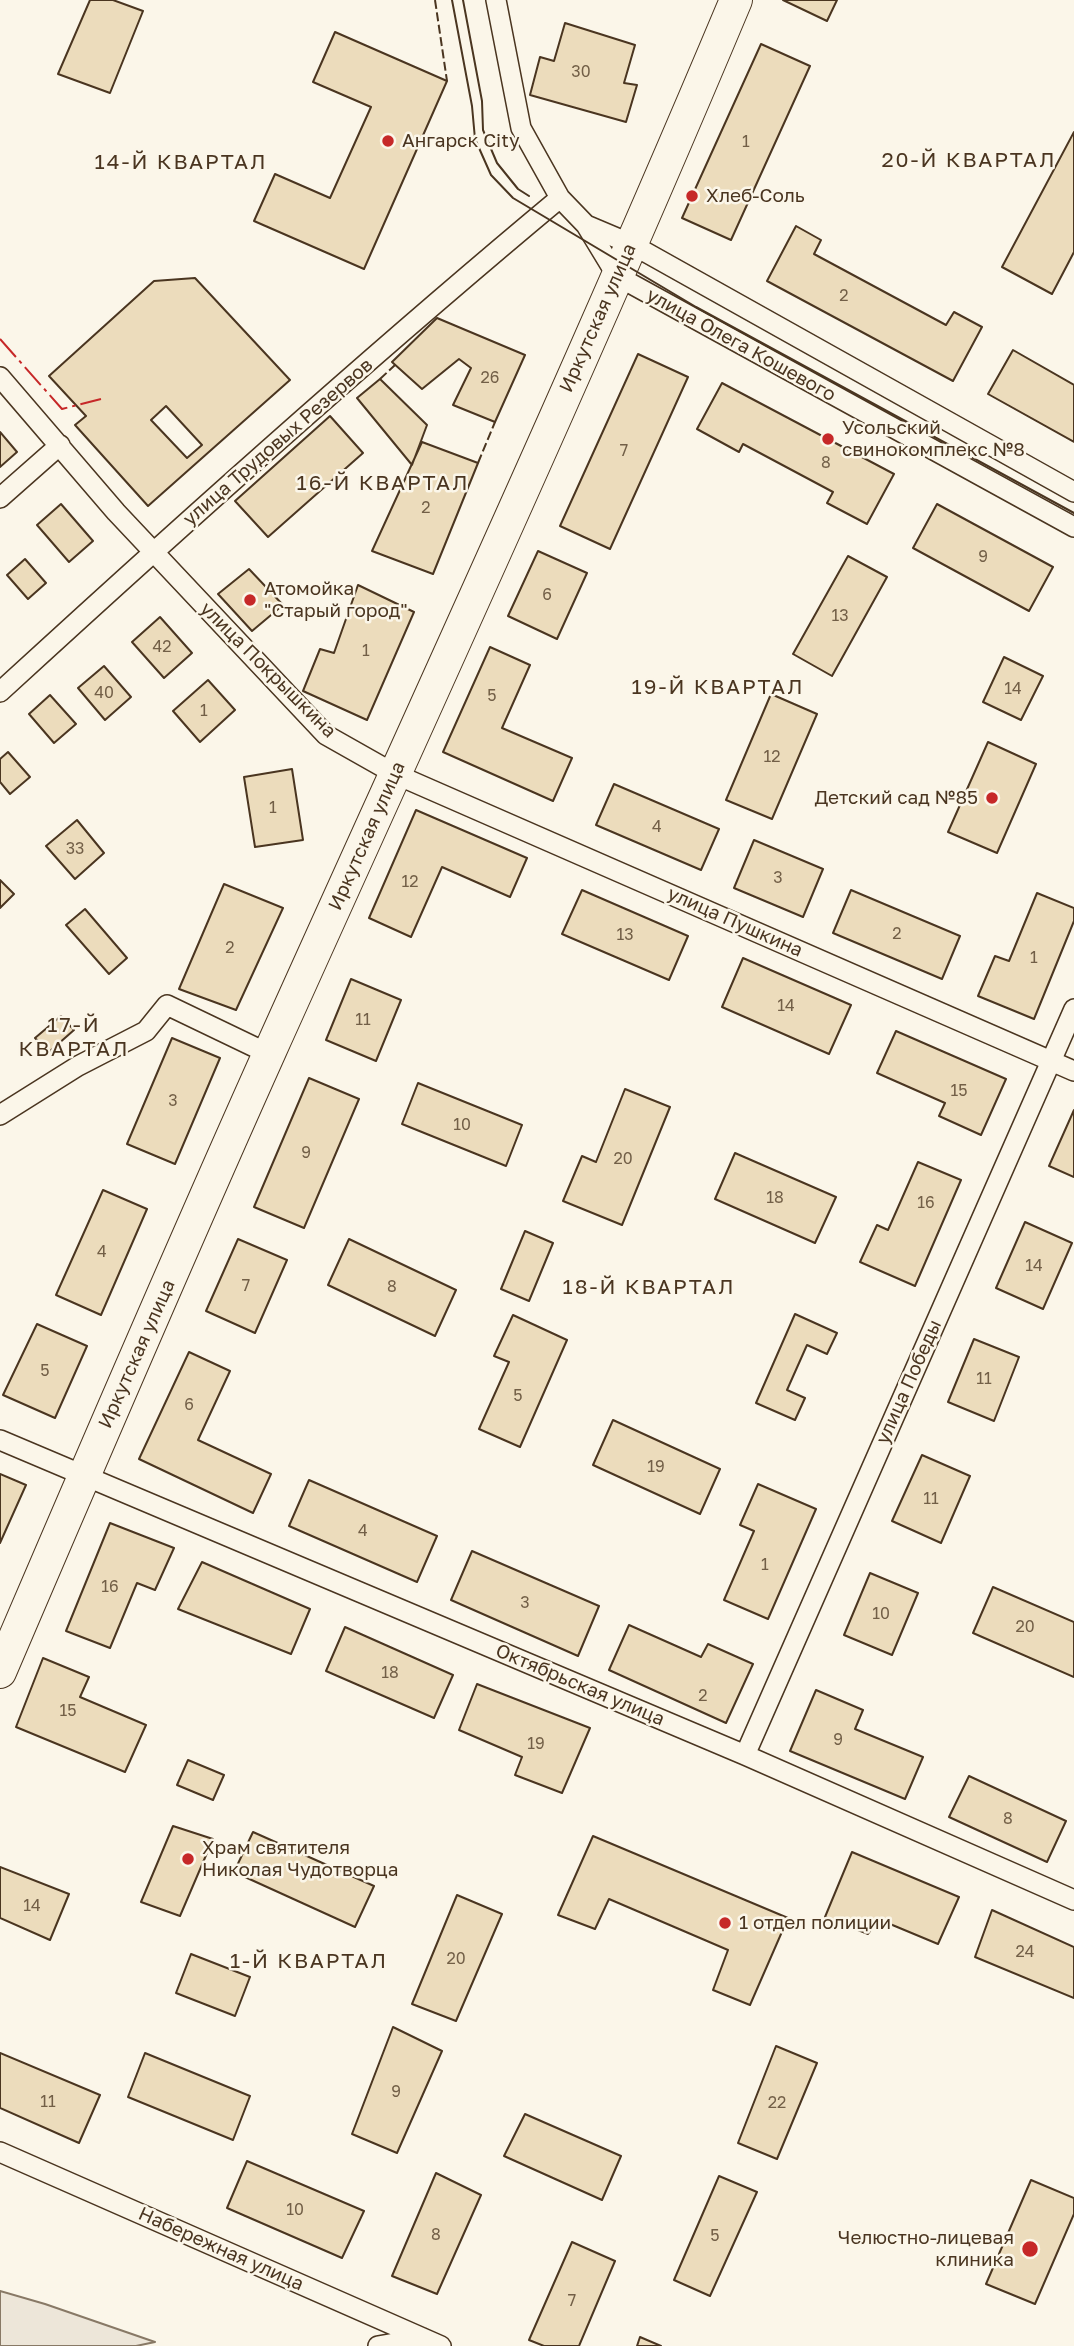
<!DOCTYPE html>
<html>
<head>
<meta charset="utf-8">
<style>
  body { margin:0 }
  canvas { display:block; background:#fbf6e9 }
</style>
</head>
<body>
<canvas width="1074" height="2346"></canvas>
<script>
const c = document.querySelector('canvas').getContext('2d');
c.lineJoin = 'round';
function fill(path, color) { c.fillStyle = color; c.fill(path, 'evenodd'); }
function trace(path, color, width, dash) { c.strokeStyle = color; c.lineWidth = width; c.lineCap = dash ? 'butt' : 'round'; c.setLineDash(dash || []); c.stroke(path); }
function label(font, color, halo, rows, align = 'center') {
  c.font = font + ' "Golos Text",sans-serif'; c.lineWidth = 5; c.setLineDash([]); c.textBaseline = 'middle'; c.strokeStyle = halo; c.fillStyle = color; for (const [text, x, y, turn = 0] of rows) {
    c.save(); c.translate(x, y); c.rotate((+turn || 0) * Math.PI / 180); c.textAlign = isNaN(turn) ? turn : align; if (halo) c.strokeText(text, 0, 0); c.fillText(text, 0, 0); c.restore();
  }
}
const green = new Path2D(`
  M0 2291 45 2304 155 2342 136 2346H0Z`);
const building = new Path2D(`
  M90 0H113L143 11 110 93 58 74Z
  M783 0H837L827 21Z
  M565 23 635 45 624 83 637 85 626 122 530 95 540 57 554 61Z
  M335 32 447 81 364 269 254 221 275 174 330 198 371 107 313 82Z
  M761 44 810 66 731 240 682 218Z
  M1074 132V252L1052 294 1002 267Z
  M796 226 821 240 814 254 946 325 954 312 982 327 953 381 767 281Z
  M195 278 290 380 148 506 75 425 86 416 49 376 154 281Z
  M437 318 525 355 495 422 453 405 471 368 459 359 422 389 392 362Z
  M1013 350 1074 385V442L988 394Z
  M638 354 688 377 610 549 560 526Z
  M380 379 427 425 412 465 357 398Z
  M722 383 894 474 867 524 827 503 833 492 743 444 739 452 697 429Z
  M166 406 202 445 187 458 151 420Z
  M330 416 363 453 268 537 235 501Z
  M0 432 17 452 0 467Z
  M422 442 478 463 433 574 372 551Z
  M61 504 93 541 69 562 37 525Z
  M937 504 1053 567 1029 611 913 548Z
  M538 551 587 573 557 639 508 616Z
  M848 556 887 577 832 676 793 654Z
  M25 559 46 583 28 599 7 575Z
  M249 569 283 605 252 631 218 594Z
  M358 585 414 612 367 720 303 691 320 649 334 653Z
  M160 617 192 653 164 678 132 642Z
  M490 647 530 665 502 728 572 758 553 801 443 752Z
  M1004 657 1043 676 1021 720 983 702Z
  M104 666 131 697 105 720 78 688Z
  M208 680 235 710 200 742 173 711Z
  M771 694 817 714 772 819 726 800Z
  M50 695 76 724 54 743 29 714Z
  M988 742 1036 764 997 853 948 832Z
  M8 752 30 777 10 794 0 782V759Z
  M292 769 303 840 255 847 244 777Z
  M614 784 719 829 701 870 596 825Z
  M416 810 527 858 510 897 442 867 411 937 369 918Z
  M77 820 104 853 75 879 46 846Z
  M754 840 823 869 803 917 734 888Z
  M0 880 14 894 0 908Z
  M224 884 283 908 236 1010 179 989Z
  M582 890 688 936 669 980 562 934Z
  M851 890 960 936 942 979 833 933Z
  M1037 893 1074 908V921L1034 1019 978 996 995 956 1009 961Z
  M85 909 127 958 109 974 66 925Z
  M743 958 851 1005 829 1054 722 1007Z
  M351 979 401 1000 376 1061 326 1040Z
  M61 1016 74 1030 49 1052 35 1038Z
  M896 1031 1006 1079 981 1135 939 1116 945 1103 877 1073Z
  M172 1038 220 1058 175 1164 127 1144Z
  M309 1078 359 1099 304 1228 254 1207Z
  M418 1083 522 1125 506 1166 402 1124Z
  M625 1089 670 1107 622 1225 563 1201 582 1156 596 1162Z
  M1074 1110V1177L1049 1166Z
  M735 1153 836 1197 815 1243 715 1199Z
  M918 1162 961 1180 915 1286 860 1262 877 1225 888 1230Z
  M103 1190 147 1209 101 1315 56 1295Z
  M1025 1222 1072 1243 1043 1309 996 1288Z
  M525 1231 553 1243 529 1301 501 1289Z
  M238 1239 287 1260 255 1333 206 1311Z
  M349 1239 456 1290 435 1336 328 1285Z
  M795 1314 837 1333 827 1354 807 1345 787 1390 805 1398 795 1420 756 1403Z
  M513 1315 567 1340 520 1447 479 1429 509 1362 494 1356Z
  M37 1324 87 1346 55 1418 3 1395Z
  M974 1339 1019 1357 994 1421 948 1402Z
  M189 1352 230 1371 198 1440 271 1474 253 1513 139 1459Z
  M613 1420 720 1469 700 1514 593 1465Z
  M922 1455 970 1476 941 1543 892 1521Z
  M0 1474 26 1485 0 1543Z
  M309 1480 437 1536 417 1582 289 1526Z
  M758 1484 816 1509 768 1619 724 1600 754 1531 740 1525Z
  M110 1523 174 1548 155 1590 137 1583 110 1648 66 1631Z
  M472 1551 599 1606 578 1656 451 1600Z
  M202 1562 310 1609 291 1654 178 1609Z
  M870 1573 918 1593 892 1655 844 1635Z
  M993 1587 1074 1622V1677L973 1633Z
  M629 1625 701 1657 708 1644 753 1664 726 1723 609 1670Z
  M345 1627 453 1675 434 1718 326 1671Z
  M43 1658 89 1677 80 1697 146 1725 125 1772 16 1727Z
  M477 1684 590 1728 562 1793 515 1775 522 1757 459 1730Z
  M816 1690 863 1710 855 1729 923 1757 905 1799 790 1751Z
  M188 1760 224 1775 213 1800 177 1785Z
  M969 1776 1066 1821 1047 1862 949 1817Z
  M173 1826 213 1839 180 1916 141 1902Z
  M253 1832 374 1886 355 1927 234 1872Z
  M593 1836 788 1918 750 2005 713 1990 728 1950 609 1899 595 1929 558 1915Z
  M852 1852 959 1897 938 1944 878 1919 868 1934 825 1917Z
  M0 1867 69 1894 50 1940 0 1918Z
  M457 1895 502 1914 456 2021 412 2004Z
  M992 1910 1074 1947V1998L975 1957Z
  M191 1954 250 1977 235 2016 176 1993Z
  M393 2027 442 2051 397 2153 352 2134Z
  M776 2046 817 2063 777 2159 738 2143Z
  M0 2053 100 2095 79 2143 0 2108Z
  M145 2053 250 2096 233 2140 128 2097Z
  M525 2114 621 2156 602 2200 504 2156Z
  M247 2161 364 2211 342 2258 227 2208Z
  M436 2173 481 2195 437 2294 392 2276Z
  M719 2176 757 2192 710 2296 674 2280Z
  M1031 2180 1074 2198V2214L1035 2304 986 2284Z
  M572 2242 615 2261 579 2346H544L529 2340Z
  M640 2337 661 2346H637Z`);
const street = new Path2D(`
  M496 0 521 128 560 198 586 225 617 276 1074 527
  M586 225 631 244 1074 492
  M0 377 116 512 326 735 395 774 1074 1071
  M0 498 60 445
  M0 692C183 524 369 357 560 198
  M0 1115 78 1066 146 1031 167 1005 269 1054
  M0 1440 745 1755 1074 1900
  M745 1755 1074 1009
  M0 2152 441 2346
  M378 2346 423 2338`);
const primary = new Path2D(`
  M0 1672C89 1464 178 1256 271 1049 428 700 588 353 736 0`);
const tram = new Path2D(`
  M452 0 472 106 475 139 491 175 513 198 696 307 1074 513
  M463 0 482 101 483 130 497 163 518 189 529 196`);
const fence = new Path2D(`
  M435 0 447 81
  M380 379 395 365
  M478 463 495 422`);
const power = new Path2D(`
  M0 339 62 409 101 399`);
const markers = [
  [388,141,7,"#c62828"],
  [692,196,7,"#c62828"],
  [828,439,7,"#c62828"],
  [250,600,7,"#c62828"],
  [992,798,7,"#c62828"],
  [188,1859,7,"#c62828"],
  [725,1923,7,"#c62828"],
  [1030,2249,9,"#c62828"]
];
const numberNames = [
  ["30",581,72],
  ["1",746,142],
  ["2",844,296],
  ["26",490,378],
  ["7",624,451],
  ["8",826,463],
  ["2",426,508],
  ["9",983,557],
  ["6",547,595],
  ["13",840,616],
  ["42",162,647],
  ["1",366,651],
  ["14",1013,689],
  ["40",104,693],
  ["5",492,696],
  ["1",204,711],
  ["12",772,757],
  ["1",273,808],
  ["4",657,827],
  ["33",75,849],
  ["3",778,878],
  ["12",410,882],
  ["2",897,934],
  ["13",625,935],
  ["2",230,948],
  ["1",1034,958],
  ["14",786,1006],
  ["11",363,1020],
  ["15",959,1091],
  ["3",173,1101],
  ["10",462,1125],
  ["9",306,1153],
  ["20",623,1159],
  ["18",775,1198],
  ["16",926,1203],
  ["4",102,1252],
  ["14",1034,1266],
  ["7",246,1286],
  ["8",392,1287],
  ["5",45,1371],
  ["11",984,1379],
  ["5",518,1396],
  ["6",189,1405],
  ["19",656,1467],
  ["11",931,1499],
  ["4",363,1531],
  ["1",765,1565],
  ["16",110,1587],
  ["3",525,1603],
  ["10",881,1614],
  ["20",1025,1627],
  ["18",390,1673],
  ["2",703,1696],
  ["15",68,1711],
  ["9",838,1740],
  ["19",536,1744],
  ["8",1008,1819],
  ["14",32,1906],
  ["24",1025,1952],
  ["20",456,1959],
  ["9",396,2092],
  ["11",48,2102],
  ["22",777,2103],
  ["10",295,2210],
  ["8",436,2235],
  ["5",715,2236],
  ["7",572,2301]
];
const poiNames = [
  ["Ангарск City",402,141],
  ["Хлеб-Соль",706,196],
  ["Усольский",842,428],
  ["свинокомплекс №8",842,450],
  ["Атомойка",264,589],
  ["\"Старый город\"",264,611],
  ["Детский сад №85",978,798,"right"],
  ["Храм святителя",202,1848],
  ["Николая Чудотворца",202,1870],
  ["1 отдел полиции",739,1923],
  ["Челюстно-лицевая",1014,2238,"right"],
  ["клиника",1014,2260,"right"]
];
const streetNames = [
  ["Иркутская улица",598,318,-66],
  ["улица Олега Кошевого",741,345,29],
  ["улица Трудовых Резервов",278,442,-41],
  ["улица Покрышкина",268,670,45],
  ["Иркутская улица",367,836,-66],
  ["улица Пушкина",735,922,24],
  ["Иркутская улица",137,1354,-66],
  ["улица Победы",909,1382,-66],
  ["Октябрьская улица",580,1685,23],
  ["Набережная улица",221,2249,24]
];
const neighbourhoodNames = [
  ["20-Й КВАРТАЛ",969,160],
  ["14-Й КВАРТАЛ",181,162],
  ["16-Й КВАРТАЛ",383,483],
  ["19-Й КВАРТАЛ",718,687],
  ["17-Й",74,1025],
  ["КВАРТАЛ",74,1049],
  ["18-Й КВАРТАЛ",649,1287],
  ["1-Й КВАРТАЛ",309,1961]
];
fill(green, '#ede6d9');
trace(green, '#887966', 2);
fill(building, '#ecdcbc');
trace(building, '#4a3520', 2);
trace(street, '#4a3520', 22);
trace(primary, '#4a3520', 34);
trace(street, '#fbf6e9', 19);
trace(primary, '#fbf6e9', 32);
trace(tram, '#4a3520', 2);
trace(fence, '#4a3520', 2, [9, 3.5]);
trace(power, '#c62828', 2, [24, 5, 3.5, 5]);
for (const [x, y, r, color] of markers) { const dot = new Path2D(); dot.arc(x, y, r, 0, 2 * Math.PI); c.fillStyle = color; c.fill(dot); trace(dot, '#fbf6e9', 2.5); }
label('16px', '#725f47', null, numberNames);
label('19px', '#4a3520', '#fbf6e9', poiNames, 'left');
label('19px', '#4a3520', '#fbf6e9', streetNames);
c.letterSpacing = '2px';
label('21px', '#4a3520', '#fbf6e9', neighbourhoodNames);
c.letterSpacing = '0px';
</script>
</body>
</html>
